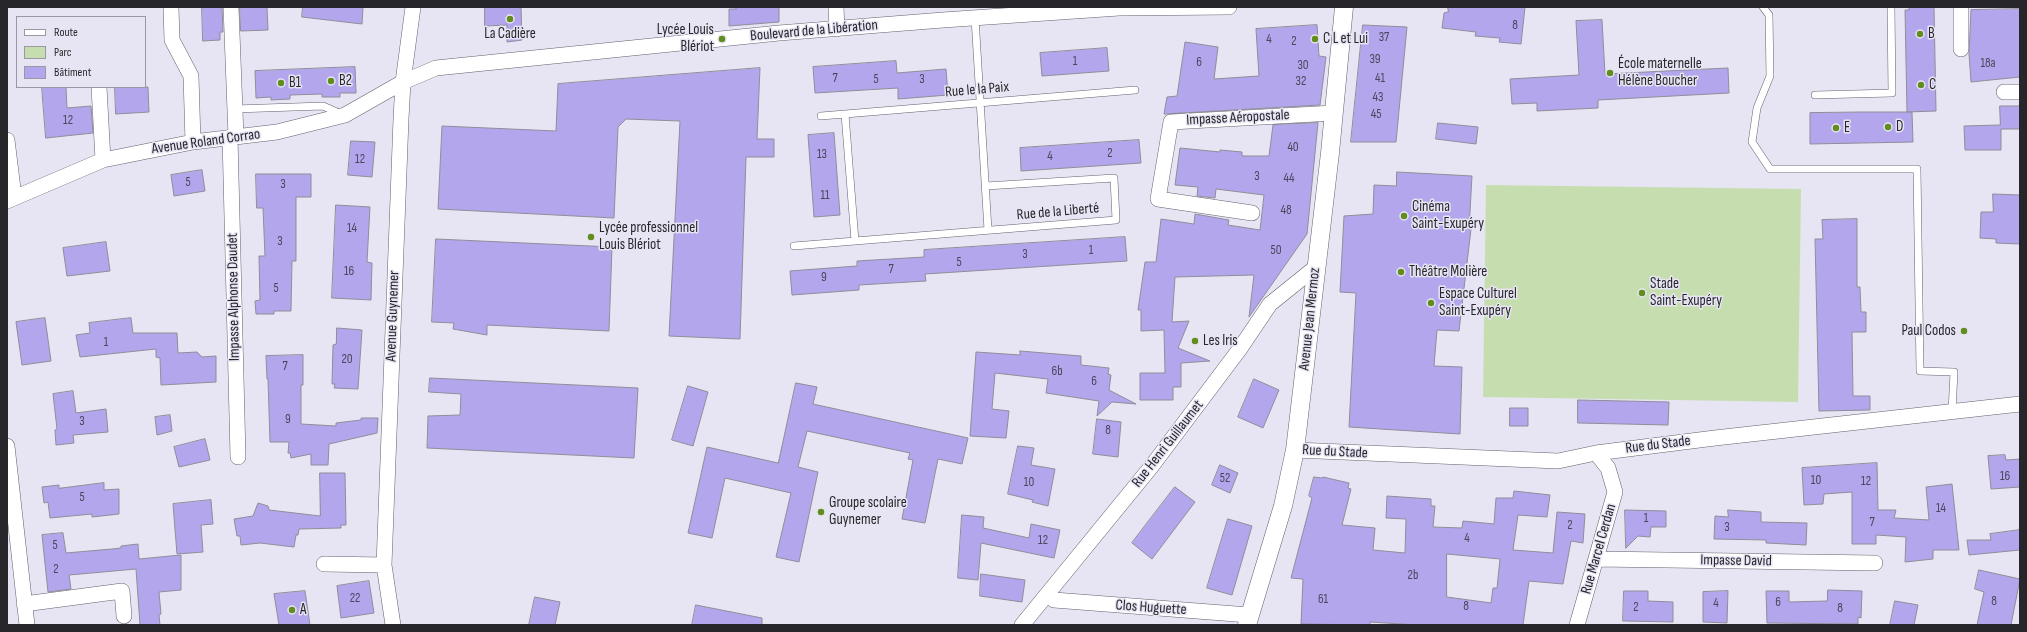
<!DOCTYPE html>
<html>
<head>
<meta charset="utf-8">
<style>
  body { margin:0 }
  #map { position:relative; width:2027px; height:632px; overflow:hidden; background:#e7e5f3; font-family:"Sofia Sans Condensed",sans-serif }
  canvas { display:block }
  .frame { position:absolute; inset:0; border:8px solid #27262b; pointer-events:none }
  .legend { position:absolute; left:16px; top:16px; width:130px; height:72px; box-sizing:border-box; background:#e7e5f3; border:1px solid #9a99a3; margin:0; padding:5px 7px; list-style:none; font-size:12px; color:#27262b }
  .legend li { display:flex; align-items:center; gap:8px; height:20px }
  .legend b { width:20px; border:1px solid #9a99a3 }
</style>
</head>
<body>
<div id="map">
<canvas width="2027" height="632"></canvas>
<div class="frame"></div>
<ul class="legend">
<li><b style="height:5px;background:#fff"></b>Route</li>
<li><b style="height:11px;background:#c6deaf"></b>Parc</li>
<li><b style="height:11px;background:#b4a6ec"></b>Bâtiment</li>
</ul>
</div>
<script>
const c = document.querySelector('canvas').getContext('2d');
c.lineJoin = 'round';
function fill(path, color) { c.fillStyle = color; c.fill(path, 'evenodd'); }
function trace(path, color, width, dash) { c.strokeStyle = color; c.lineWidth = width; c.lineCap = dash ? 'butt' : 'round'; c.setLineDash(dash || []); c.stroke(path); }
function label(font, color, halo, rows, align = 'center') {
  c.font = font + ' "Sofia Sans Condensed",sans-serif'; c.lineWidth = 3; c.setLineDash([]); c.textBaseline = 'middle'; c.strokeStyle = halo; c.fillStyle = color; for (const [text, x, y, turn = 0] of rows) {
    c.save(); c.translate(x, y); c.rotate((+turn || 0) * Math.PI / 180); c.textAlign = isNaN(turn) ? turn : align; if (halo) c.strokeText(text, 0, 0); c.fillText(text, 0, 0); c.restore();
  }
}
const green = new Path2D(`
  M1486 185 1801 189 1798 402 1483 397Z`);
const building = new Path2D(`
  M202 7H222L223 32H220V40L203 41Z
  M240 7H267L268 30 241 31Z
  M303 7H363L362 24 302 17Z
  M485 7H521L522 40 507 42V25L485 26Z
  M735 7H779V22L729 26V9H736Z
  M1448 7H1525L1521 44 1499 42 1500 38 1475 36 1476 32 1442 28 1444 13 1448 12Z
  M1909 7H1934L1936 111 1907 112 1905 10H1909Z
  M2020 9V77L1971 82 1969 54 1971 10Z
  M1602 20 1605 74 1728 68 1729 93 1598 100V108L1537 111V103L1512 104 1510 79 1579 75 1576 21Z
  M1317 25 1319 56 1326 57 1320 105 1164 114 1167 97 1177 96 1185 42 1218 47 1214 79 1259 76 1256 29Z
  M1363 25 1407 27 1396 142H1351Z
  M1107 48 1109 71 1042 76 1040 53Z
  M896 61 897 73 946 69 948 95 898 99V88L815 93 813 67Z
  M355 67 356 93H340V97H322V94L290 95V99L271 100V97L256 98 255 71Z
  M760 68 757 139H774V157H746L740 339 669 336 680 121 626 119 618 127 614 218 438 209 442 126 556 131 558 84Z
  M42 87H66L67 108 91 106 93 133 46 138Z
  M115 87H148L149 112 116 114Z
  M2000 106H2020V129H2001V150H1965L1964 126 2000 125Z
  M1862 112H1912L1913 142 1810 144V113Z
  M1318 123 1307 234 1249 317 1254 275 1175 277 1172 322 1189 321 1178 348 1210 361 1181 363V387H1173V400H1140V373H1165L1164 330 1141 331V310H1138L1145 262H1156L1161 219 1194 224 1195 214 1229 220 1228 225 1260 230 1264 195 1216 189 1215 198 1197 196 1198 187 1175 185 1180 148 1220 152V150L1242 152V156H1269L1273 125Z
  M1438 123 1478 127 1476 144 1436 139Z
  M834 133 840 215 814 217 808 135Z
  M1139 140 1141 163 1021 171 1020 148Z
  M351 141 375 142 372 177 348 175Z
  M202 170 205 191 174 196 171 175Z
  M1397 172 1472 176 1469 229H1471L1459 331 1437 330 1434 366 1462 367 1460 434 1349 427 1356 293 1340 292 1344 216 1373 214 1374 185 1396 186Z
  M256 174H311V197H296V261H292L291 311H274V314H256L255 301 260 300 259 256H265L263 208H257Z
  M1993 194 2020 195V244L1996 243V239L1980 238 1981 212H1993Z
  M336 205 370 207 367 262 372 263 371 300 332 298Z
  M1857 219V287H1860L1861 312H1866V332H1852L1853 396H1870V410L1819 411 1815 239H1823L1822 220Z
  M1125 237 1127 261 925 274 926 281 859 285V290L792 295 790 271 857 266V261L924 257V250Z
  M436 239 612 247 609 331 487 325V335L453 329 454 323 432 322Z
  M106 242 110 271 67 276 63 248Z
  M45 318 51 361 22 365 16 322Z
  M131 318 133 333H177L178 353 197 352 202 357 216 356V382L161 385 160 358 156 357V349L80 357 76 335 90 333 89 323Z
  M337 328 362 330 358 389 334 388 335 384H332L333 345 336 344Z
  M1020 351 1081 356V365L1109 368 1108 374 1111 375 1109 390 1136 404 1112 402 1097 416 1099 401 1046 393 1048 379 995 373 992 409 1009 411 1006 438 970 436 976 352 1020 355Z
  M303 355V385H301V424L336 426V423L361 420V418H378L377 433 329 444 328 465H311V454L291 458 290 453H288L289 442H270L268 379H267L266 356Z
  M430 378 638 388 634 458 427 448 428 416 460 415 461 394 429 392Z
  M1254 379 1279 390 1263 428 1238 417Z
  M796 383 817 387 813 404 968 438 962 464 938 459 925 523 902 519 913 460 908 459 910 453 807 431 798 467 818 472 799 562 776 557 791 493 725 478 712 538 688 533 707 447 778 463Z
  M688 386 708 392 693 446 672 440Z
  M73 391 76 413 106 409 108 432 73 435 74 443 56 445 55 430 57 429 53 394Z
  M1578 400 1669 402 1668 425 1578 423Z
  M1510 408H1528V426H1510Z
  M170 415 172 431 157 435 155 417Z
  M1097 419 1121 422 1118 457 1093 454Z
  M205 439 210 460 179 467 174 447Z
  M1018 446 1034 448 1031 465 1055 469 1048 506 1032 502 1033 500 1008 494Z
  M2005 455 2006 460 2020 459V487L1991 489 1988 456Z
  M1877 463 1878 510H1896L1894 518 1929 520 1926 487 1952 484 1959 550H1933V559L1905 562 1906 537 1876 535V544H1852V492L1824 494 1823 504 1804 505 1802 468Z
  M1220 465 1238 473 1230 493 1212 485Z
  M320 473H345L346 525H341V528L299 529 298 535H296L294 547 260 543 241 545 240 536H237L234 519 253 516 258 503 268 506 269 510 320 516Z
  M1314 477 1322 478 1323 477 1349 483 1348 488 1351 489 1342 525 1375 528 1373 550 1405 553 1406 519 1386 518 1387 496 1431 499V506H1435L1433 527 1462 528 1463 521 1494 524 1496 498H1513L1514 491 1550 495 1547 517 1518 515 1513 550 1553 553 1557 512 1585 514 1583 543 1571 541 1563 584 1529 581 1523 625H1417L1370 622V625L1301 624 1303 579 1291 578 1312 498 1309 496ZM1447 554 1500 559 1497 588H1493L1491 603 1447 597Z
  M104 483V490L119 489V514L92 517V514L50 518 48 502 44 503 42 487 59 485V488Z
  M1175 487 1195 502 1152 559 1132 543Z
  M211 500 213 524 201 525 203 552 177 554 173 504Z
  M1625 510 1666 511V527H1651L1650 537 1638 536 1626 548Z
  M1728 510 1761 512V522L1807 523 1806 545 1766 543V540L1714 539 1715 516 1728 517Z
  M962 515 984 517 983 528 1029 538 1031 524 1060 530 1054 558 981 543 978 580 958 578Z
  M1228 519 1252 526 1232 595 1207 588Z
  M2020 530V550L1969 555 1967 540H1991L1990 534Z
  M63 533 66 553 112 549 121 548V546L138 544 139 559 181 555V590L159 592 161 614 159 615 160 625H140L136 569 69 575 71 589 48 592 42 535Z
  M1979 570 2020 579 2011 625H1977L1984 592 1975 589Z
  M981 574 1025 580 1022 602 980 596Z
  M369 581 374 613 341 618 337 586Z
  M1828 590 1862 591 1861 618 1858 617V624L1767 623 1766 591H1789V602L1827 601Z
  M305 591 310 625H279L274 594Z
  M1624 591H1648V601L1673 602V622L1623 621Z
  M1728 591 1727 623 1703 622V592Z
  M535 597 560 602 555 625H529Z
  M1895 601 1918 605 1914 625H1890Z
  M696 605 762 618V625H692Z`);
const service = new Path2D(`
  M1763 7 1769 15 1770 76 1757 108 1752 142 1770 169H1917L1920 371 1954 372 1952 412
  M975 18 988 230
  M1815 95 1892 93 1891 7
  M235 109 323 106 341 114
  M845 114 855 241 1116 220 1114 178 986 186
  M821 116 1135 90
  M794 246 855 241`);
const minor = new Path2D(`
  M171 7 172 40 191 76 193 142
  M231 7 236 137
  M836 7 837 29
  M1961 49V7
  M99 87 103 160
  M2004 92H2020
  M230 137 238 457
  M7 140 14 197
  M7 201 103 160 193 142 277 132 345 115 403 82 436 68 779 33 943 20 1119 8 1229 7
  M1252 213 1158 199 1171 122 1334 113
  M7 446 27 625
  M1295 450 1558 461 1596 453 1715 438 2020 404
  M1597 559 1875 563
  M324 564 384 565
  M1054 600 1249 615
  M24 604 122 591 124 616
  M393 625 384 565 401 119 403 82 413 7
  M1022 625 1151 467 1239 350 1270 304 1316 267
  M1577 625 1615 492 1608 468 1596 453`);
const tertiary = new Path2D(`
  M1247 625 1283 506 1295 450 1330 153 1344 7`);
const markers = [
  [510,19,4,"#618d1e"],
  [1920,34,4,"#618d1e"],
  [722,39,4,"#618d1e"],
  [1315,39,4,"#618d1e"],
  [1610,73,4,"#618d1e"],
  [331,81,4,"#618d1e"],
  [281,83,4,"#618d1e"],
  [1921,85,4,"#618d1e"],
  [1888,127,4,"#618d1e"],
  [1836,128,4,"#618d1e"],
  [1404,216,4,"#618d1e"],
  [591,237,4,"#618d1e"],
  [1401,272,4,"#618d1e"],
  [1642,293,4,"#618d1e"],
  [1431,303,4,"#618d1e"],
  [1964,331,4,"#618d1e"],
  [1195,341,4,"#618d1e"],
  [821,512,4,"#618d1e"],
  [292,610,4,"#618d1e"]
];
const numberNames = [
  ["8",1515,26],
  ["37",1384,38],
  ["4",1269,40],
  ["2",1294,42],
  ["39",1375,60],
  ["1",1075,62],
  ["6",1199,63],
  ["18a",1988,64],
  ["30",1303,66],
  ["7",835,79],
  ["41",1380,79],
  ["5",876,80],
  ["3",922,80],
  ["32",1301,82],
  ["43",1378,98],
  ["45",1376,115],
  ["12",68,121],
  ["40",1293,148],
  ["2",1110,154],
  ["13",822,155],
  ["4",1050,157],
  ["12",360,160],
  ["3",1257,177],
  ["44",1289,179],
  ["5",188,183],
  ["3",283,185],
  ["11",825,196],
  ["48",1286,211],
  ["14",352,229],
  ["3",280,242],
  ["1",1091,251],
  ["50",1276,251],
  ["3",1025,255],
  ["5",959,263],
  ["7",891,270],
  ["16",349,272],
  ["9",824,278],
  ["5",276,289],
  ["1",106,343],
  ["20",347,360],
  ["7",285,367],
  ["6b",1057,372],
  ["6",1094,382],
  ["9",288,420],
  ["3",82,422],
  ["8",1108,431],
  ["16",2005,477],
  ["52",1225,479],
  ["10",1816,481],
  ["12",1866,482],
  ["10",1029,483],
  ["5",82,498],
  ["14",1941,509],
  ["1",1646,519],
  ["7",1872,523],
  ["2",1570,526],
  ["3",1727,528],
  ["4",1467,539],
  ["12",1043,541],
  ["5",55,546],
  ["2",56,570],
  ["2b",1413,576],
  ["22",355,599],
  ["61",1323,600],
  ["8",1994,602],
  ["6",1778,603],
  ["4",1716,604],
  ["8",1466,607],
  ["2",1636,608],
  ["8",1840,609]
];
const poiNames = [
  ["Lycée Louis",714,30,"right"],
  ["Blériot",714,47,"right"],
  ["La Cadière",510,34,"center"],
  ["B",1928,34],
  ["C L et Lui",1323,39],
  ["École maternelle",1618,64],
  ["Hélène Boucher",1618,81],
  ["B2",339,81],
  ["B1",289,83],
  ["C",1929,85],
  ["D",1896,127],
  ["E",1844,128],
  ["Cinéma",1412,207],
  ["Saint-Exupéry",1412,224],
  ["Lycée professionnel",599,228],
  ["Louis Blériot",599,245],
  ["Théâtre Molière",1409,272],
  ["Stade",1650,284],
  ["Saint-Exupéry",1650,301],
  ["Espace Culturel",1439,294],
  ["Saint-Exupéry",1439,311],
  ["Paul Codos",1956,331,"right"],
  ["Les Iris",1203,341],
  ["Groupe scolaire",829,503],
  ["Guynemer",829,520],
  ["A",300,610]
];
const streetNames = [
  ["Boulevard de la Libération",814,31,-5],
  ["Rue le la Paix",977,90,-5],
  ["Impasse Aéropostale",1238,118,-3],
  ["Avenue Roland Corrao",206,142,-8],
  ["Rue de la Liberté",1058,212,-5],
  ["Impasse Alphonse Daudet",234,297,-91],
  ["Avenue Guynemer",393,316,-88],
  ["Avenue Jean Mermoz",1310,319,-84],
  ["Rue Henri Guillaumet",1168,444,-52],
  ["Rue du Stade",1658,445,-7],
  ["Rue du Stade",1335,452,3],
  ["Rue Marcel Cerdan",1599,549,-74],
  ["Impasse David",1736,561,1],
  ["Clos Huguette",1151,608,4]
];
fill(green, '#c6deaf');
fill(building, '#b4a6ec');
trace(building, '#8f8d99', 1);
trace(service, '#63616d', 8);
trace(minor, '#63616d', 16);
trace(tertiary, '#63616d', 19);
trace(service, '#fff', 7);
trace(minor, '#fff', 15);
trace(tertiary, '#fff', 18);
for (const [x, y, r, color] of markers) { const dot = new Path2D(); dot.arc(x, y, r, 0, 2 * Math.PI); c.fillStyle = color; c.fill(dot); trace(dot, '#e7e5f3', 1.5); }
label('13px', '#4a465b', null, numberNames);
label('15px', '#27262b', '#e7e5f3', poiNames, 'left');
label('15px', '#27262b', '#e7e5f3', streetNames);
</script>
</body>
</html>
